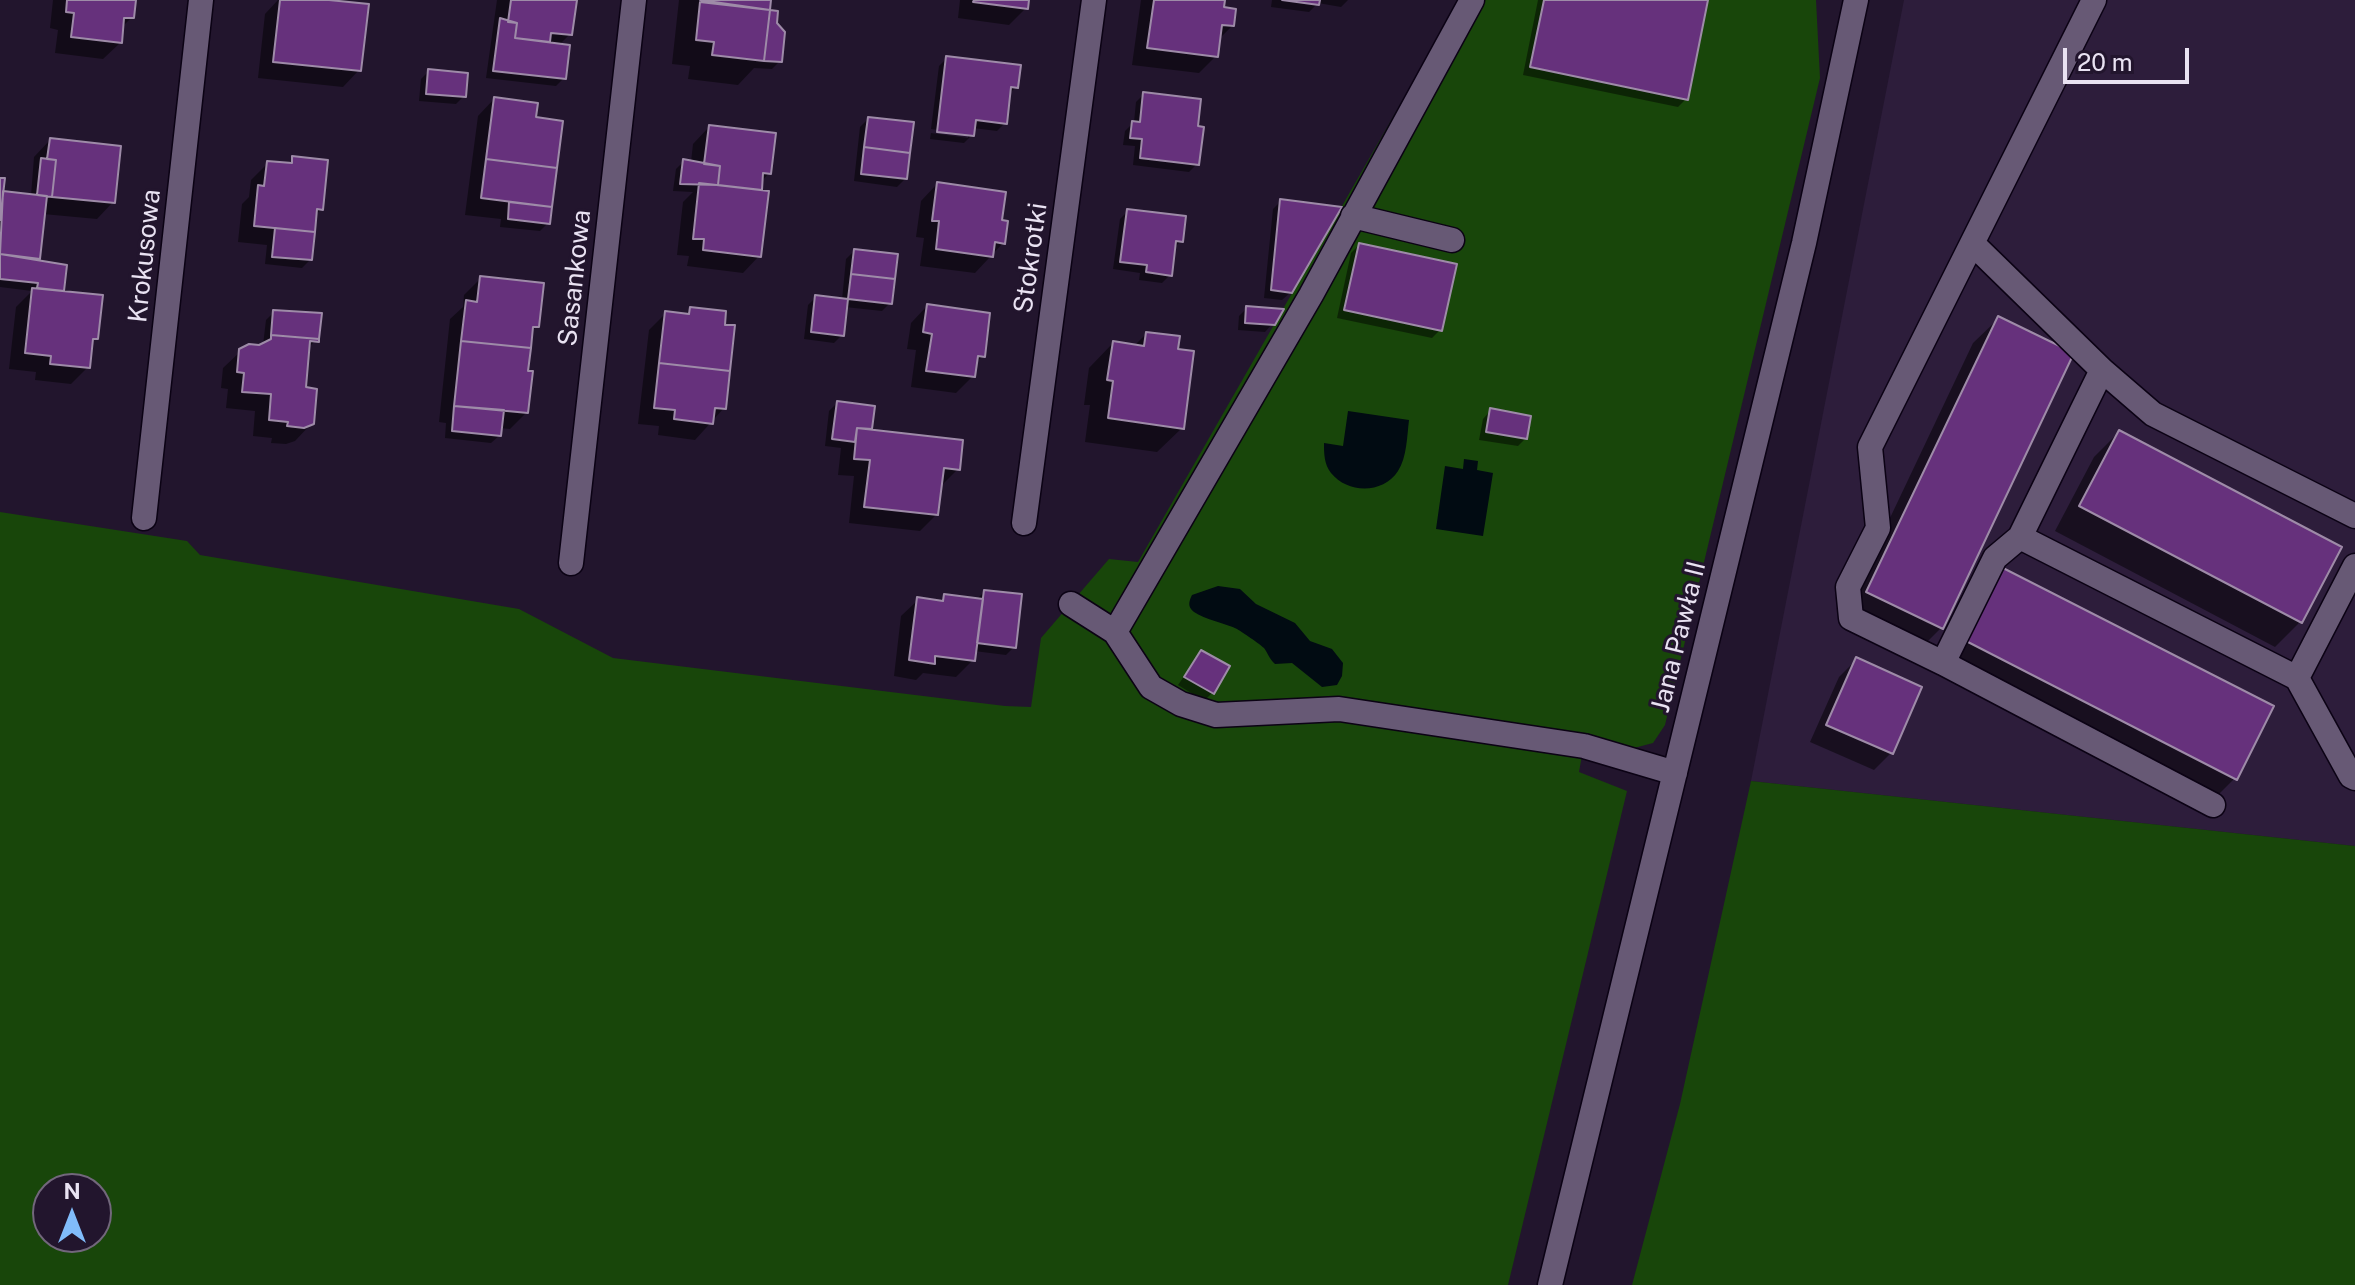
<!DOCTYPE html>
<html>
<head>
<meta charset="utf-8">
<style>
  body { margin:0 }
  #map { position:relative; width:2355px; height:1285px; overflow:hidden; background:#22152d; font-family:"Public Sans",sans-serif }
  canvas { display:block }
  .north { position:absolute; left:32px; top:1173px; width:80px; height:80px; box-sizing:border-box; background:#22152d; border:2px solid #72677c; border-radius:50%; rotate:0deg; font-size:22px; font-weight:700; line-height:32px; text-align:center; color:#e9e2f2 }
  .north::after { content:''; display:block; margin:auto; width:28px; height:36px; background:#81bcfa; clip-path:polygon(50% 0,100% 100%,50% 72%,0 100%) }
  .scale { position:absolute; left:2063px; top:48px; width:126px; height:36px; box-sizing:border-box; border:4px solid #e9e2f2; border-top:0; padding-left:10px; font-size:24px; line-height:28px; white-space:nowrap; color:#e9e2f2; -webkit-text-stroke:6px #22152d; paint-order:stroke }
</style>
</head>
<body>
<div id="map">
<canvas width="2355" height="1285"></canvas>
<div class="north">N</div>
<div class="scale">20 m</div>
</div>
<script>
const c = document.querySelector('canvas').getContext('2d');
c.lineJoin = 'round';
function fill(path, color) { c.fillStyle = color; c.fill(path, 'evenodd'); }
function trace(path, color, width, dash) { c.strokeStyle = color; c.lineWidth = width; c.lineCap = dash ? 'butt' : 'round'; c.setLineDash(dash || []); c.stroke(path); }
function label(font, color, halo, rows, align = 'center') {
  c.font = font + ' "Public Sans",sans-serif'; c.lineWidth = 6; c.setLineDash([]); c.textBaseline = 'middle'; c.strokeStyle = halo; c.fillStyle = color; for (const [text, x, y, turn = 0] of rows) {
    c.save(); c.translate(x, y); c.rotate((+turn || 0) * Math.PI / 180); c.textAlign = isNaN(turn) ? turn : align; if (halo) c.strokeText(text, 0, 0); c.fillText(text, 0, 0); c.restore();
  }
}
const built = new Path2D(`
  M1904 0H2355V846L1751 781Z`);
const green = new Path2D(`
  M1460 0H1816L1820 78 1665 725 1653 743 1634 748 1586 733 1579 772 1627 791 1508 1285H0V512L187 541 200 555 519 609 613 658 1005 706 1031 707 1041 638 1109 559 1138 562ZM48 1189H96V1237H48Z
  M1751 781 2355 846V1285H1632L1680 1104Z`);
const water = new Path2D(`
  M1348 411 1409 420C1407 436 1407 457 1398 471 1383 494 1348 494 1331 473 1324 464 1324 453 1324 443L1343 446Z
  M1464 459 1478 461 1477 470 1493 473 1483 536 1436 529 1445 466 1463 469Z
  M1218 586 1240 589 1256 604 1295 623 1310 641 1332 649 1343 663 1342 676 1337 685 1322 687 1292 663 1275 664C1269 659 1268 653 1264 648 1260 644 1242 632 1237 629 1227 624 1204 619 1194 612 1187 607 1189 601 1192 595Z`);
const shadow = new Path2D(`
  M53 0H134L132 17 121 28 120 43 103 59 55 53 58 30 50 28Z
  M278 0H311L359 70 343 87 258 78 265 14Z
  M497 0H575L570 34 559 45 564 78 556 86 486 78Z
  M679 0H769L768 12 780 61 772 69 754 68 738 85 688 79 690 66 672 64Z
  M960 0H1027L1026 8 1009 25 958 18Z
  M1141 0H1223L1222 9 1233 25 1218 40 1216 56 1199 73 1132 65Z
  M1272 0H1348L1341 7 1318 3 1309 12 1271 7Z
  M1538 0H1706L1686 99 1678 107 1523 75Z
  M947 58 1016 87 1008 95 1005 123 997 131 973 128 972 135 964 143 930 139 931 133 968 138V134L931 129 939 66Z
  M429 71 464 96 456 104 419 101 421 79Z
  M1144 94 1196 128 1197 164 1189 172 1133 165 1135 146 1123 145 1125 131 1134 122 1136 102Z
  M494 99 534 119 561 123 548 223 540 231 500 227 501 219 465 215 478 116Z
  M868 119 905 179 897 187 854 181 860 127Z
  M709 127 769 173 761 182 759 256 743 273 687 266 689 256 677 255 683 202 693 192 673 191 676 169 684 161 691 162 693 144Z
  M50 140 113 202 97 219 43 214 37 264 64 266 61 293 96 338 90 344 88 367 71 384 35 380 36 372 9 369 16 307 32 291 0 287V180L1 193 31 196 34 157Z
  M293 159 321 209 315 216 310 260 302 268 265 264 267 245 238 242 242 204 249 197 251 180 268 163 287 165Z
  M937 184 1003 243 975 273 920 266 924 238 916 237 921 201Z
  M1281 201 1291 292 1282 300 1264 298 1273 209Z
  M1128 211 1181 241 1173 249 1170 275 1162 283 1139 280 1140 273 1113 269 1120 219Z
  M1359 245 1440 330 1432 338 1337 318 1351 253Z
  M854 251 890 303 882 311 845 307 842 335 834 343 804 339 808 305 816 297 842 300 846 259Z
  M481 278 537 326 530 333 526 372 527 412 510 429 500 428V435L491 443 445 438 446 423 439 422 450 319 463 307 464 295Z
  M927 306 983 356 974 364 973 376 956 393 911 387 916 350 907 349 911 323Z
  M1247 308 1273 323 1265 332 1238 330 1239 316Z
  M691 309 724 408 695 440 658 435 659 426 638 424 649 330 666 313 684 316Z
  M274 312 318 338 310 346 304 389 312 423 295 441 286 444 271 443 272 438 253 436 255 411 226 408 228 389 221 388 223 368 241 351 263 345 266 320Z
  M1998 319 1941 628 1917 652 1843 617 1973 343Z
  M1146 334 1182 428 1157 452 1085 442 1090 405H1084L1089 368 1113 343 1134 346Z
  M837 403 870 428 868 431 958 469 941 486 937 514 920 531 849 523 854 476 838 475 841 448 825 446 829 411Z
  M1491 410 1526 438 1518 446 1479 440 1483 419Z
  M2119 432 2300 622 2275 647 2055 531 2094 457Z
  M984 592 1014 647 1006 655 974 651 973 660 956 677 923 673 916 680 894 676 901 616 918 600 939 602 945 596 976 600Z
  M1979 595 2235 778 2210 803 1943 666Z
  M1201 652 1227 667 1212 693 1204 701 1178 685Z
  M1856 660 1920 688 1891 753 1874 770 1810 742 1839 677Z`);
const building = new Path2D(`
  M67 0H136L134 18H124L122 43 71 37 74 13 66 12Z
  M280 0H329L369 4 361 71 273 62Z
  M511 0H577L572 35 551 33 550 42 515 38 517 23 508 22Z
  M700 0H771L770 10Z
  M974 0H1029L1028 9 973 2Z
  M1154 0H1225L1224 7 1236 9 1234 26 1222 25 1218 57 1147 48Z
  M1282 0H1320L1319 5Z
  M1544 0H1708L1688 100 1530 67Z
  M700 2 770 10 764 61 712 55 714 42 696 40Z
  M770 10 778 11 777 23 785 32 782 62 764 61Z
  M500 18 517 23 515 38 570 45 566 79 493 71Z
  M946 56 1021 65 1018 88 1011 87 1007 124 976 120 974 136 937 132Z
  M428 69 468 73 466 97 426 94Z
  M1143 92 1201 99 1198 126 1204 127 1199 165 1140 158 1142 139 1130 138 1132 121 1140 122Z
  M494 97 538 103 536 117 563 121 557 168 486 159Z
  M868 117 914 122 910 153 864 147Z
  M709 125 776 133 771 174 763 173 762 190 718 185 720 166 704 164Z
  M50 138 121 146 115 203 52 197 56 160 47 159Z
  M864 147 910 153 907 179 861 174Z
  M292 156 328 160 323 210 317 209 315 232 254 226 258 185 264 186 267 161 292 163Z
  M41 158 56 160 52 197 37 195Z
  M486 159 557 168 552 207 481 198Z
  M683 159 720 166 718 185 680 184Z
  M0 178H5L0 220Z
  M937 182 1006 192 1002 220 1008 221 1005 244 995 242 993 257 936 249 939 221H932Z
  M699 183 769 191 761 257 703 250 704 239H693Z
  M3 191 47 196 40 259 0 254Z
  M1280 199 1342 207 1292 293 1271 290Z
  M509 202 552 207 550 224 508 219Z
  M1127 209 1186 216 1183 242 1176 241 1172 276 1146 272 1147 265 1120 262Z
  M275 228 315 232 312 260 272 257Z
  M1359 243 1457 264 1442 331 1344 310Z
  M854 249 898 254 895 279 851 274Z
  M0 254 67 265 64 291 37 288 38 283 0 279Z
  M851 274 895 279 892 304 848 299Z
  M480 276 544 283 539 327H533L531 348 461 341 466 300 477 302Z
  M32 288 103 295 98 339H93L90 368 50 364 51 356 25 353Z
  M815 295 848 299 844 336 811 332Z
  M927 304 990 313 985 357 978 356 975 377 926 371 932 334 923 332Z
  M1246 306 1284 309 1275 325 1245 323Z
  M690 307 726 311 725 325H735L730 371 659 363 665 311 689 314Z
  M273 310 322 313 319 339 271 335Z
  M1998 316 2074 353 1943 629 1866 592Z
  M1146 332 1180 336 1178 349 1194 351 1184 429 1108 418 1113 381 1107 380 1113 341 1144 346Z
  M271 335 319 339V342L310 341 306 387 317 389 314 424 304 428 287 426 288 422 269 420 271 394 242 392 244 373 237 372 239 349 249 344 259 345 271 339Z
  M461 341 531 348 528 371H533L528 413 454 406Z
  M659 363 730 371 726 409 715 408 713 424 674 419 675 410 654 408Z
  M837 401 875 406 872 429 857 428 855 442 832 439Z
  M454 406 504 410 501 436 452 431Z
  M1490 408 1531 416 1527 439 1486 432Z
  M857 428 963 440 960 470 944 468 938 515 864 507 870 460 854 459Z
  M2119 430 2342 547 2302 623 2079 506Z
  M2003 568 2274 706 2237 780 1966 641Z
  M984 590 1022 594 1016 648 977 643Z
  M944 594 983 599 975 661 935 656V664L909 660 917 597 943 601Z
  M1201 650 1230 666 1214 694 1184 677Z
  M1856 657 1922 687 1893 754 1826 725Z`);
const minor = new Path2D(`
  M1472 0 1311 295 1115 632 1151 687 1181 704 1216 715 1339 709 1584 746 1675 773
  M2094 0 1870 447 1878 528 1848 587 1851 618 1943 663 2213 805
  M1353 216 1452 240
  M1973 244 2102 370 2153 414 2355 516
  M2102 370 2020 537 2297 678 2355 566
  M144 518 201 0
  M1024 523 1094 0
  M571 563 634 0
  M1071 604 1115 632
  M1943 663 1995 558 2020 537
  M2297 678 2351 776 2355 778
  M1550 1285 1804 243 1856 0`);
const streetNames = [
  ["Krokusowa",145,256,-84],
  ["Stokrotki",1031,258,-82],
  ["Sasankowa",575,278,-84],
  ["Jana Pawła II",1679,637,-76]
];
fill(built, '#2d1d3b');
fill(green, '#18460a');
fill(water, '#010b12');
fill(shadow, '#0007');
fill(building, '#66317c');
trace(building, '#9e8ba8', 2);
trace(minor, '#0b0214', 27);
trace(minor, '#675975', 24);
label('26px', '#e9e2f2', '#22152d', streetNames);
</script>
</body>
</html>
